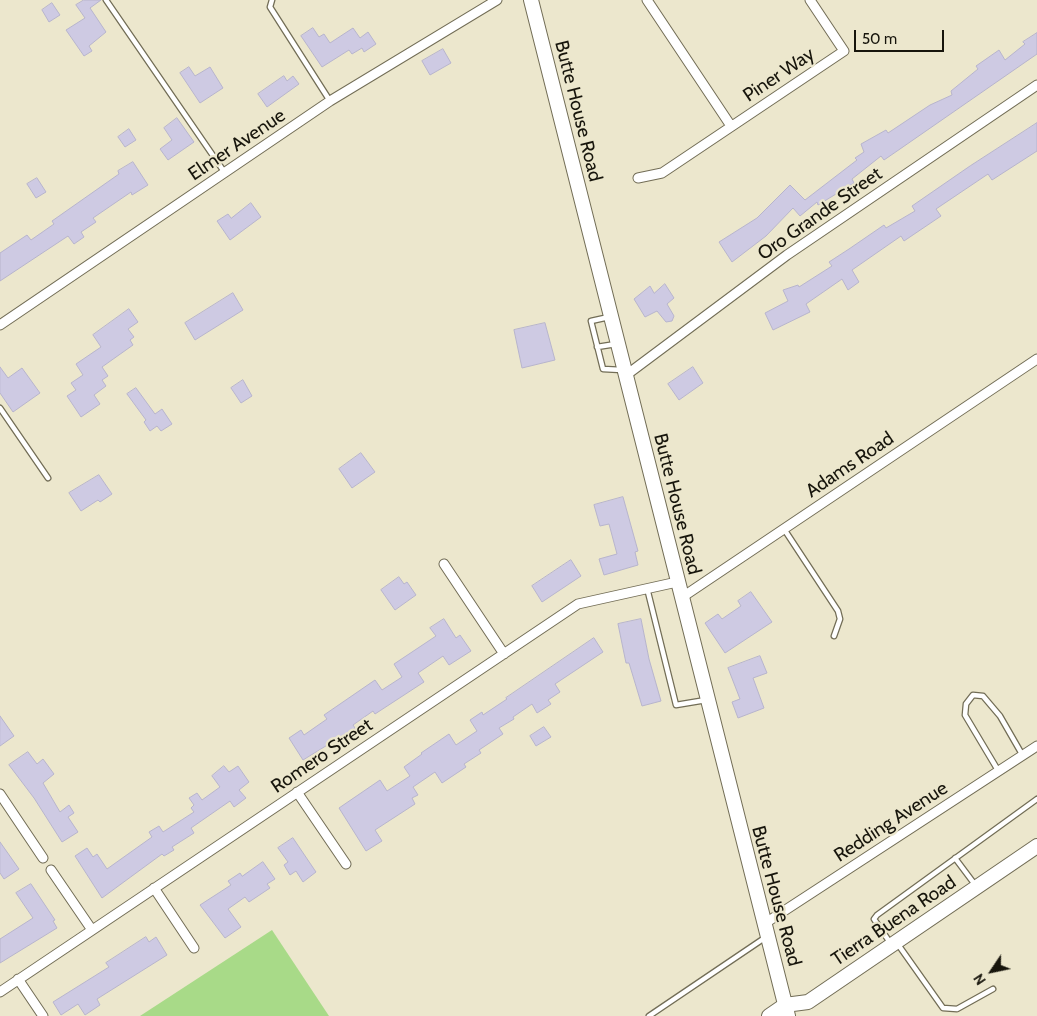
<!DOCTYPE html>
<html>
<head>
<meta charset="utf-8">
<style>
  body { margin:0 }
  #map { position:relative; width:1037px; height:1016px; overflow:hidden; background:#ece7cd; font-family:Cabin,sans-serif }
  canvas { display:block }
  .north { position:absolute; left:967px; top:946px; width:50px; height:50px; -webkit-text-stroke:4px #ece7cd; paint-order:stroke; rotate:236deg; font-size:14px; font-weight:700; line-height:20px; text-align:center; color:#17150c }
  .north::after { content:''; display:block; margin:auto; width:18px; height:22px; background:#17150c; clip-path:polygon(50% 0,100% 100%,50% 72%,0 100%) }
  .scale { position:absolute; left:854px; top:30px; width:90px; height:22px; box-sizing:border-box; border:2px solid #17150c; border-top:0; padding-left:6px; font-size:15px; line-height:18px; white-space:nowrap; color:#17150c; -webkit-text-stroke:4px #ece7cd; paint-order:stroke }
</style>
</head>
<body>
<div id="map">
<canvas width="1037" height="1016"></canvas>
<div class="north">N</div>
<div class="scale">50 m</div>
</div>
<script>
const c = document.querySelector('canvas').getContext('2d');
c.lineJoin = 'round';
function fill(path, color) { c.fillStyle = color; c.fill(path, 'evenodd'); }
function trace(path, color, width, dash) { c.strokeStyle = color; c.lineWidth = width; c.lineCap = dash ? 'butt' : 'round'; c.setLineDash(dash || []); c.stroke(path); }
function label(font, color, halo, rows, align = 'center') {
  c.font = font + ' Cabin,sans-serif'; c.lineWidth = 4.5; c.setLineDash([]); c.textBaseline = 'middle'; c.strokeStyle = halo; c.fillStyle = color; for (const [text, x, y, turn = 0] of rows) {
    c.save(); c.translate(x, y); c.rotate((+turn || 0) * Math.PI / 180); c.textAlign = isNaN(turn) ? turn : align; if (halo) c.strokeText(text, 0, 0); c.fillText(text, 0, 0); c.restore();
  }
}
const green = new Path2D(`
  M272 930 329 1016H140Z`);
const building = new Path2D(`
  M84 0H101L90 8 106 32 89 46 92 51 84 56 66 30 85 18 76 5Z
  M52 3 60 15 49 22 42 10Z
  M313 28 319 37 324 34 330 43 353 28 360 38 368 32 376 44 364 52 362 48 352 54 349 50 322 67 301 36Z
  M1037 33V54L900 149 884 160 881 156 852 179 854 183 818 205 817 202 800 216 793 208 766 236 732 262 719 242 757 218 790 185 805 200 857 160 855 158 864 152 861 144 886 130 888 133 930 105 952 95 951 91 978 69 976 66 999 50 1005 60 1025 44 1023 42Z
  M443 49 451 63 430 75 422 61Z
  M189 67 195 76 210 67 223 88 200 103 180 73Z
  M284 76 287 81 293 76 299 84 267 107 258 94Z
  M177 118 194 142 168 160 160 149 172 140 164 128Z
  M1037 123V151L992 180 988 174 936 209 941 216 904 241 901 236 852 270 859 282 848 290 842 279 806 304 810 312 773 330 765 313 788 301 783 290 798 285 799 287 832 266 829 262 849 249 884 225 886 228 915 211 912 206 970 166Z
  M129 129 136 140 125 147 118 137Z
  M133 162 148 185 132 195 131 192 93 218 96 222 81 232 84 237 74 244 68 236 0 281V253L27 235 31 240 54 224 52 221 119 174 118 171Z
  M37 178 46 192 36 198 27 184Z
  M251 203 261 217 230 240 217 221 228 214 231 218Z
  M665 284 674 298 667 304 674 316 672 321 666 322 657 311 645 317 634 299 650 286 654 293Z
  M233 293 243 310 195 340 185 323Z
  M129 309 138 322 128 329 134 337 130 340 133 345 102 367 108 376 102 380 106 386 94 395 100 404 81 417 67 396 76 390 71 383 83 375 76 364 101 347 93 335Z
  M545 323 555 360 522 368 514 330Z
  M0 367 8 378 22 368 40 393 13 412 0 393Z
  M693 367 703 383 679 400 668 384Z
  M243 380 252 396 241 403 231 388Z
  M136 388 155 414 162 409 172 424 161 431 157 426 150 431 144 422 146 420 127 394Z
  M361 453 375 472 352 488 339 469Z
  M99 475 112 494 100 502 98 500 81 511 69 493Z
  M623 497 638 551 635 552 638 565 604 575 599 559 617 554 609 524 600 526 594 505Z
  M571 560 581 576 542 602 532 586Z
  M399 577 404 584 407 582 416 595 395 610 381 590Z
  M751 592 772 622 725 653 705 623 718 614 722 619 741 606 738 601Z
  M444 619 456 638 460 635 471 651 449 665 443 656 418 673 424 682 375 714 373 711 353 725 355 728 303 760 289 738 301 730 304 735 327 719 324 715 375 680 382 690 402 677 394 664 436 636 430 628Z
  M641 619 649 659 661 701 642 706 629 663H626L618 624Z
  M594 638 603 652 555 684 560 692 548 700 551 704 537 713 532 704 513 717 514 719 499 728 503 734 479 750 481 753 464 764 466 767 442 783 435 772 413 787 418 795 412 798 415 804 375 830 382 841 366 851 339 808 380 780 387 791 410 776 404 767 422 754 421 753 449 734 456 745 477 731 470 720 482 712 483 715 507 699 506 698Z
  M760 656 767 673 753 678 764 708 738 718 732 702 740 699 728 668Z
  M0 716 14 736 0 746Z
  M544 727 551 737 536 746 530 736Z
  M28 752 37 764 43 759 54 774 43 783 60 812 69 805 74 813 68 817 78 832 62 842 34 798 9 765Z
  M224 766 229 772 238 766 249 782 239 790 246 798 234 807 230 801 191 828 194 833 172 847 174 850 164 856 162 854 102 898 75 856 87 848 93 857 97 854 107 869 152 837 149 832 159 826 163 832 194 812 191 808 194 805 189 798 197 793 202 800 220 787 212 776Z
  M293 838 316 872 303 882 296 871 290 875 284 865 288 862 278 848Z
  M0 842 19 869 4 879 0 873Z
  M263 862 275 879 267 884 270 888 249 902 245 897 228 909 241 927 225 938 200 905 231 885 228 881 240 873 242 876Z
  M31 884 55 920 53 921 57 928 0 963V939L33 918 16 893Z
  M146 937 149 942 156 937 167 955 97 999 100 1005 85 1015 78 1004 61 1015 53 1002 109 967 106 963Z`);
const lane = new Path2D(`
  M106 0 225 173
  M272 0 270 7 330 101
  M609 317 591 321 603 369 622 370
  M597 347 616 344
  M0 408 48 478
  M784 529 838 611 840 619 834 636
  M647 588 676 705 706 700
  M999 772 965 715 966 704 973 695 983 696 1000 716 1023 756
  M955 858 976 886
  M897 943 943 1008 957 1009 993 989
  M891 944 874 919 877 915 1037 799
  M649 1016 766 937`);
const street = new Path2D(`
  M647 0 731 126
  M638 178 662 173 844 51 810 0
  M0 325 330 101 497 0
  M625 376 787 255 1037 85
  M444 564 504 654
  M681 598 1037 359
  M297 792 346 864
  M0 794 43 858
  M51 870 92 930
  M154 888 194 948
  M764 924 1037 746
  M18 979 43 1016
  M0 992 578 604 677 582`);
const secondary = new Path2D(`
  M531 0 788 1016
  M769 1016 785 1005 808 1002 1037 846`);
const streetNames = [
  ["Piner Way",779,75,-34],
  ["Butte House Road",578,111,76],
  ["Elmer Avenue",237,145,-34],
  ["Oro Grande Street",820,214,-35],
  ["Adams Road",850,465,-34],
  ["Butte House Road",677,504,76],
  ["Romero Street",322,756,-34],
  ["Redding Avenue",891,822,-33],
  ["Butte House Road",776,896,75],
  ["Tierra Buena Road",894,921,-34]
];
fill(green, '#a8da88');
fill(building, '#cecae3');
trace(building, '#b7b4cc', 1);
trace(lane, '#726d56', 7);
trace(street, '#726d56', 11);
trace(secondary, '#726d56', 16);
trace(lane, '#fff', 4.5);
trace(street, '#fff', 9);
trace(secondary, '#fff', 14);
label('19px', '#17150c', '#ece7cd', streetNames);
</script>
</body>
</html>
